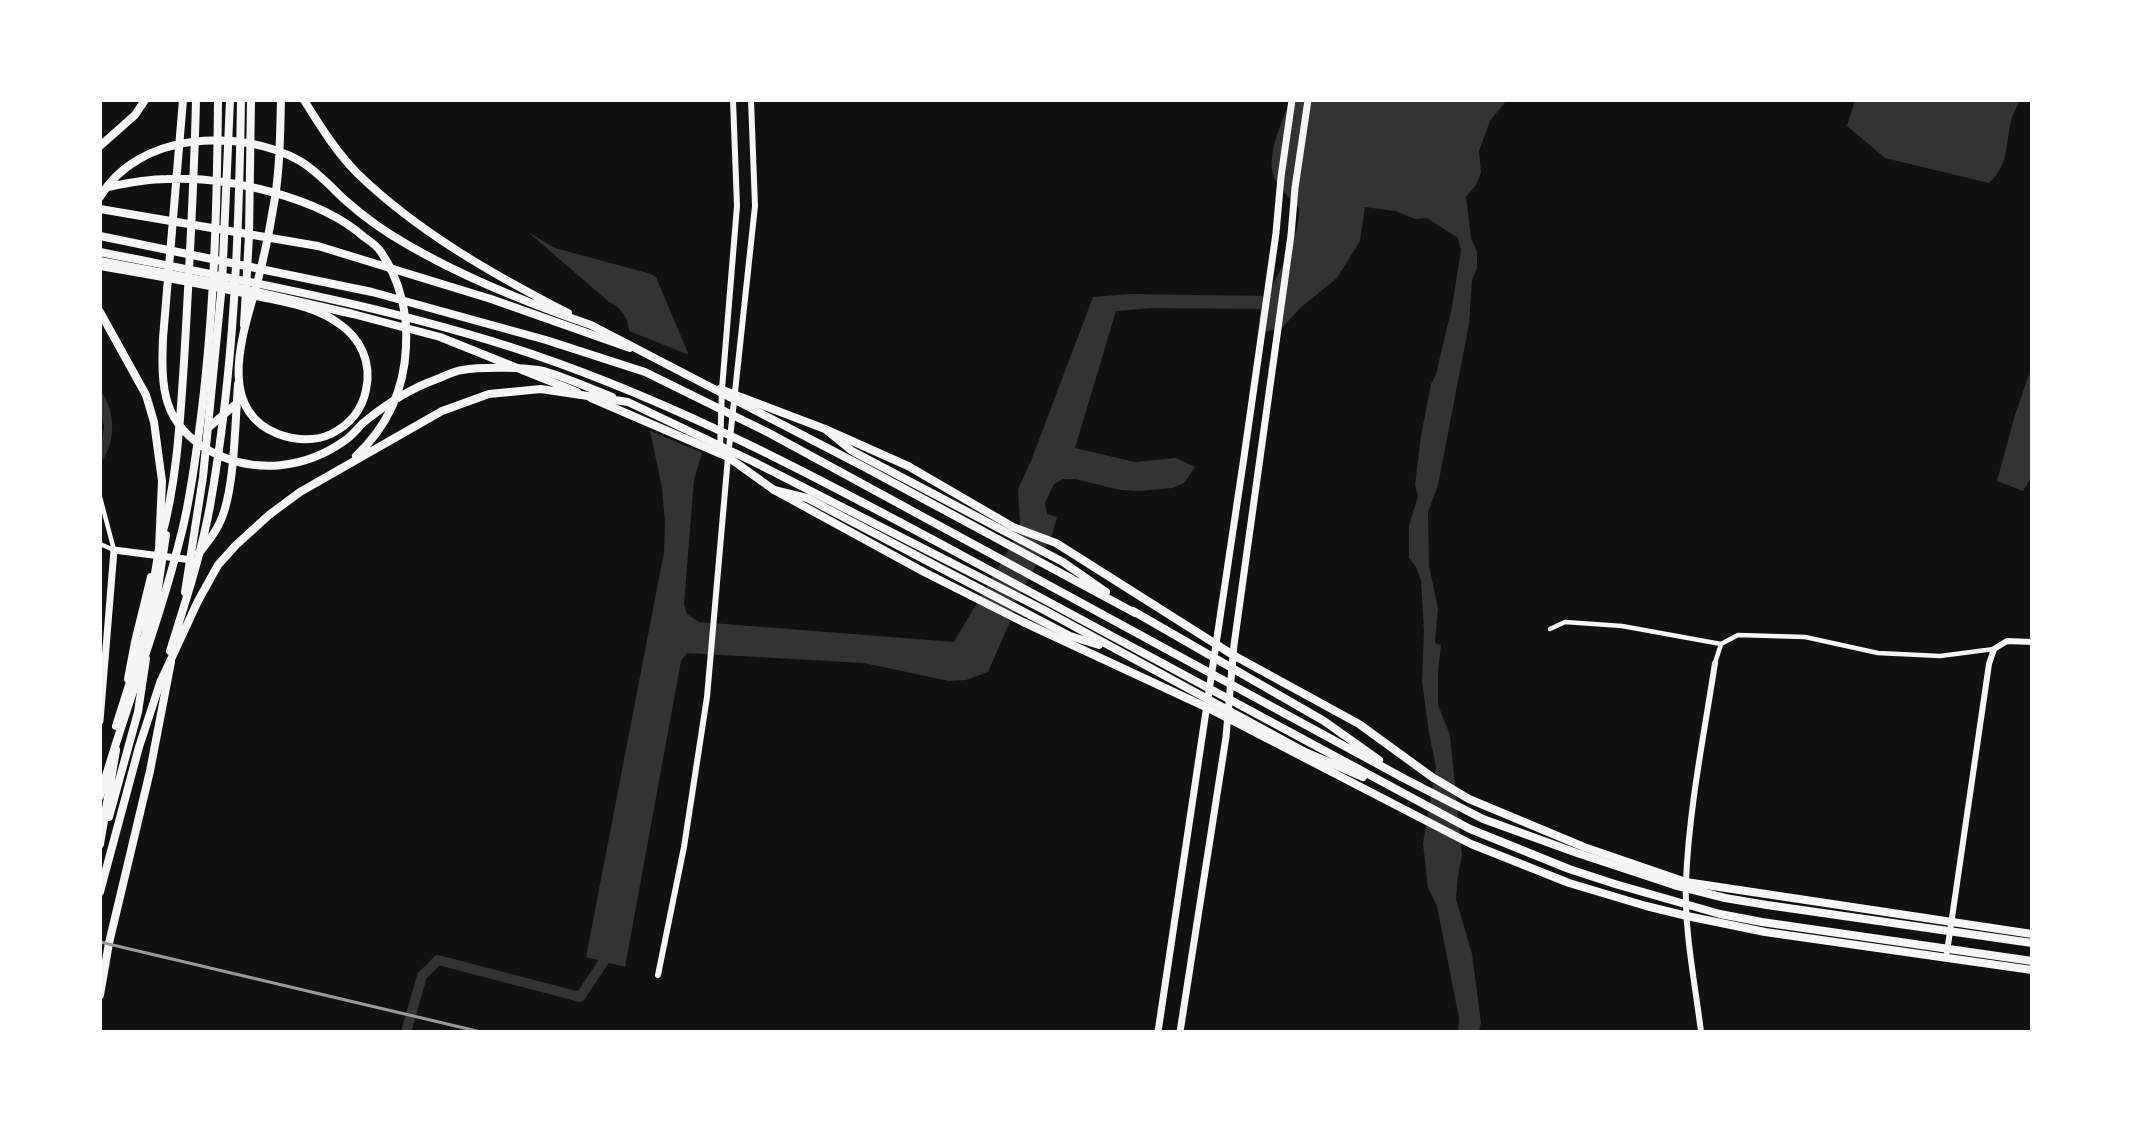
<!DOCTYPE html>
<html>
<head>
<meta charset="utf-8">
<style>
  body { margin:0 }
  #map { position:relative; width:2132px; height:1132px; overflow:hidden; background:#111; font-family:"Times New Roman",serif }
  canvas { display:block }
  .frame { position:absolute; inset:0; border:102px solid #fff; pointer-events:none }
</style>
</head>
<body>
<div id="map">
<canvas width="2132" height="1132"></canvas>
<div class="frame"></div>
</div>
<script>
const c = document.querySelector('canvas').getContext('2d');
c.lineJoin = 'round';
function fill(path, color) { c.fillStyle = color; c.fill(path, 'evenodd'); }
function trace(path, color, width, dash) { c.strokeStyle = color; c.lineWidth = width; c.lineCap = dash ? 'butt' : 'round'; c.setLineDash(dash || []); c.stroke(path); }
const water = new Path2D(`
  M1855 100H2020V101C2017 107 2012 115 2011 122 2005 146 2009 165 1989 183L1885 158 1847 126Z
  M1289 101H1506L1490 121 1479 151 1481 173 1476 185 1466 197 1471 238 1477 252V268L1472 280 1469 324 1438 485 1428 512 1429 566 1438 608 1435 643 1441 645 1438 671V705L1450 735 1462 856 1458 875 1456 899 1472 954 1481 1023 1479 1031H1458L1459 1018 1437 906 1428 888 1423 843 1436 767 1429 733 1422 681 1424 631 1421 581 1416 567 1409 558V526L1418 496 1415 485 1421 436 1431 384 1436 374 1452 307 1461 250 1458 238 1427 218 1415 219 1395 211 1365 207 1360 241 1337 278 1299 309 1282 328 1264 332 1259 319 1261 309 1154 308 1116 311 1075 448 1135 462 1176 458 1195 467 1184 483 1172 488 1139 491 1120 490 1075 479H1063L1054 484 1045 503 1047 514 1057 517 1052 535 1016 603 1012 617 988 672 966 680 949 681 864 663 687 653 681 661 625 967 586 957 664 552 665 522 662 488 627 320C622 311 618 306 609 302L528 232 555 248 651 274 656 277 688 353 706 439 694 480 684 604 687 614 699 622 954 642 1013 542 1020 523 1018 489 1031 461 1093 297 1130 294 1267 296C1281 268 1300 239 1299 208 1292 200 1283 192 1277 183 1262 160 1283 123 1289 101Z
  M2031 369V478L2023 491 1997 481 2015 415Z
  M101 391C116 413 116 441 101 463V443L104 427 101 410Z`);
const pier = new Path2D(`
  M624 329 692 356 709 439 705 454 646 429Z`);
const canal = new Path2D(`
  M406 1032 422 976 438 960 580 997 610 952`);
const minor = new Path2D(`
  M100 497 114 550 100 544
  M1550 629 1565 622 1622 626 1721 644
  M1715 663 1721 644 1738 635 1805 637 1878 653 1940 656 1994 649`);
const tertiary = new Path2D(`
  M720 450 722 389 737 206 733 100
  M1947 952 1989 664 1994 649 2007 641 2032 642
  M658 975 684 847 707 697 728 457 755 206 751 100
  M1701 1032C1695 982 1684 931 1686 881 1689 808 1704 735 1715 663`);
const secondary = new Path2D(`
  M100 721 114 550 192 560
  M1158 1032 1244 457 1276 233 1281 177 1292 100
  M1180 1032 1226 737 1234 645 1291 235 1295 188 1308 100`);
const primary = new Path2D(`
  M100 209 318 246 491 299 630 348
  M100 261 222 284 353 314 440 337 577 392
  M244 325 249 235 251 100
  M720 389 825 429 908 466 1013 527 1056 543 1233 655 1359 724 1432 777 1469 799 1584 847 1686 882 2032 934
  M591 398 728 457 774 490 924 572 1023 622 1208 708 1471 844 1569 883 1646 906 1687 916 1765 932 2032 970
  M208 428 237 403
  M161 539C177 482 180 421 184 362 189 275 194 188 196 100
  M199 553C207 543 215 534 220 522 235 491 235 421 238 384
  M185 592 203 477 222 284 230 100
  M152 627 166 535
  M128 679 135 642 151 577
  M109 817 138 712 146 659
  M100 844 116 750
  M100 995 109 943 150 771 171 662`);
const trunk = new Path2D(`
  M183 100 163 338C161 388 162 424 210 451 255 475 306 469 347 439 353 434 358 428 363 423 386 404 409 389 437 379 445 376 454 371 462 370 479 367 529 367 544 371 567 378 590 388 612 397
  M304 100C320 126 337 153 358 174 418 232 494 275 568 313
  M100 146 135 115 145 100
  M108 187C127 183 147 179 167 179 227 176 319 197 364 237 370 241 377 246 381 252 400 280 408 314 406 347 404 391 388 426 356 456
  M100 197C138 132 240 127 300 161 317 171 331 187 345 200 364 217 385 232 408 245 463 277 530 304 591 325L866 468 1135 613
  M100 236 372 292 546 340 645 372 769 433 1405 779 1483 819 1577 853 1674 885 1725 898 1767 905 2032 943
  M100 252C245 281 392 307 532 354 694 409 844 492 993 572 1152 658 1311 744 1470 829L1569 869 1615 884 1720 914 1762 922 2032 961
  M100 266C153 275 205 284 257 296 284 302 315 306 338 323 361 338 372 363 366 390 362 410 349 425 331 434 314 442 294 440 278 434 213 409 245 328 258 280 264 257 269 233 273 209 280 173 280 137 281 100
  M100 312 146 395 154 422 162 481 159 549 145 635 116 726
  M825 429 852 451 1063 562 1106 592
  M774 490 807 498 1070 636 1099 645
  M1133 611 1324 721 1379 760
  M170 651C185 603 201 555 210 506 234 372 239 236 241 100
  M160 683 198 601 218 565 236 545 269 515 300 492 442 411 489 394 541 389 628 402 754 462 1044 610 1305 752 1363 777
  M100 796C125 708 159 624 181 535 190 501 194 467 199 432 214 322 217 211 218 100
  M100 892 139 747 161 680`);
const rail = new Path2D(`
  M100 942 481 1032`);
fill(water, '#333');
fill(pier, '#111');
trace(canal, '#333', 10);
trace(minor, '#f5f5f5', 4.5);
trace(tertiary, '#f5f5f5', 6);
trace(secondary, '#f5f5f5', 7);
trace(primary, '#f5f5f5', 8);
trace(trunk, '#f5f5f5', 8);
trace(rail, '#9a9a9a', 3);
</script>
</body>
</html>
